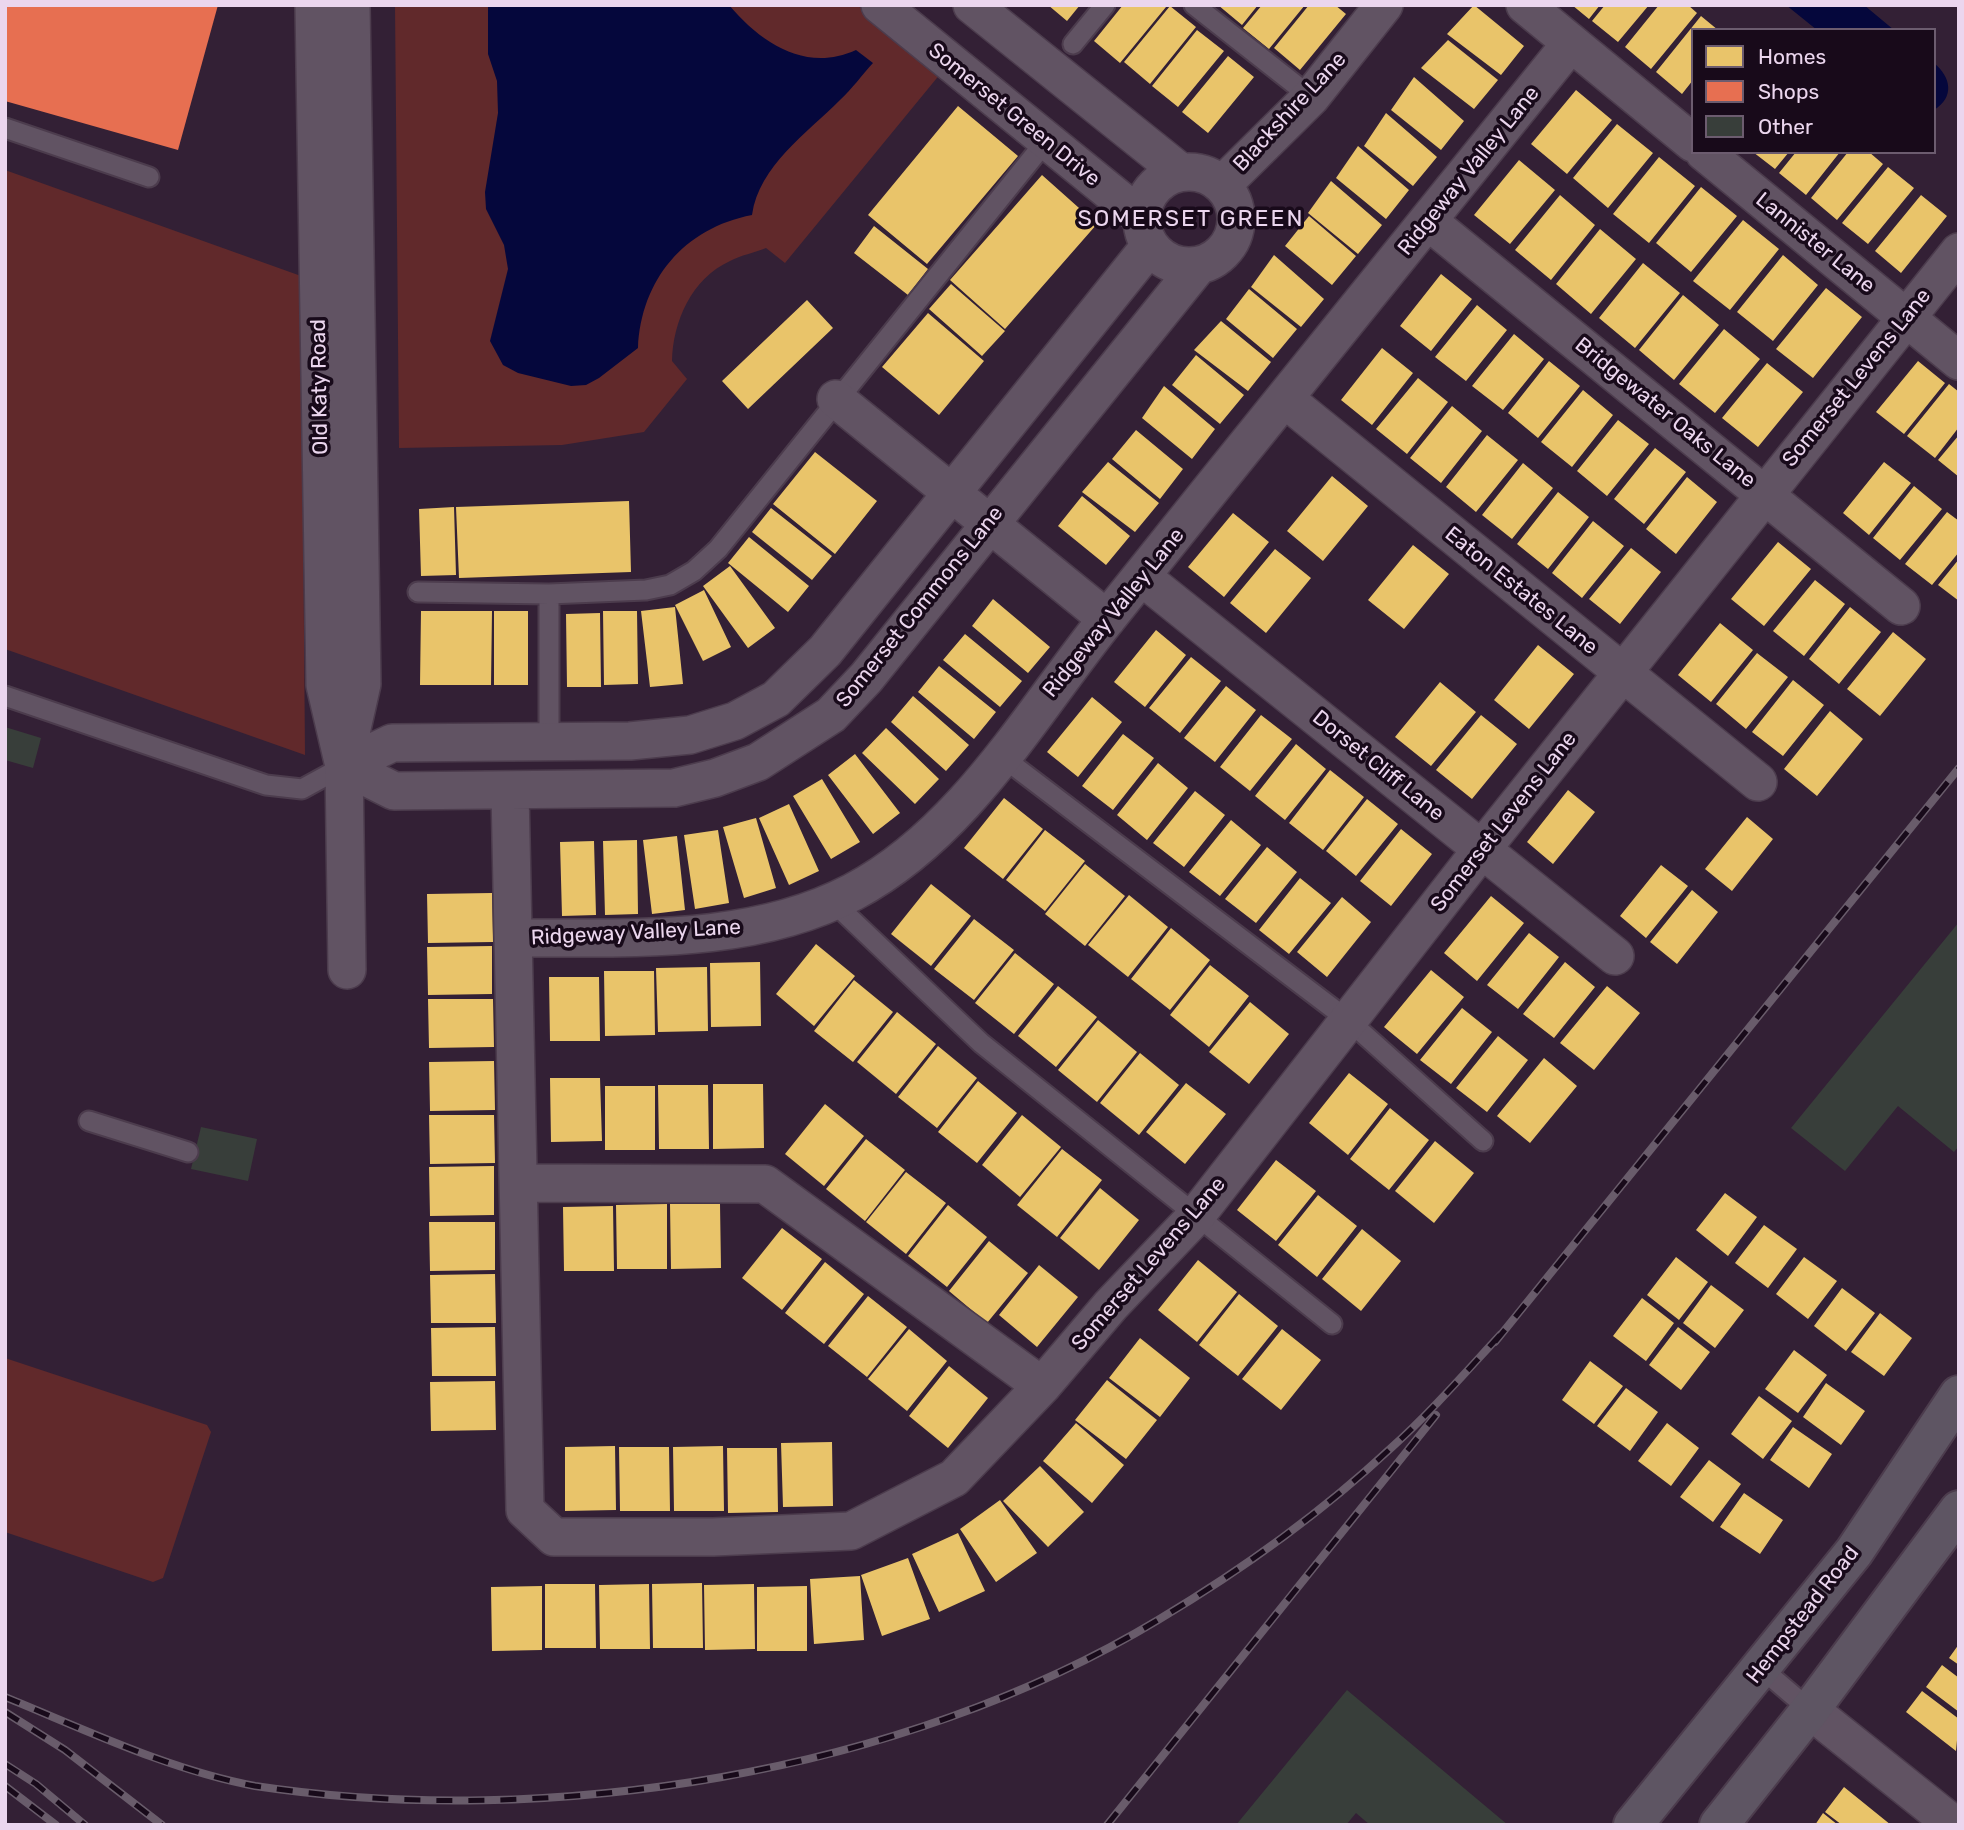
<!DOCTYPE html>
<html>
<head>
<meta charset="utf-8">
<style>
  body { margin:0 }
  #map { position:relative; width:1964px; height:1830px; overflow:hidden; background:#332035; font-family:Rubik,sans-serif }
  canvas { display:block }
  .frame { position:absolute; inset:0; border:7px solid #ebd6ee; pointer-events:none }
  .legend { position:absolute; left:1691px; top:28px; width:245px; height:126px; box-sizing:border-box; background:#180a1a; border:2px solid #6c5c6f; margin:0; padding:9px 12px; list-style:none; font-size:21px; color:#ebd6ee }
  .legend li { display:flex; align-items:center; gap:14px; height:35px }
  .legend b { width:35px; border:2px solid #6c5c6f }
</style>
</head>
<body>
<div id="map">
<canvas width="1964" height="1830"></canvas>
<div class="frame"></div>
<ul class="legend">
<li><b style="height:19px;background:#e9c46a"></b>Homes</li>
<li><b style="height:19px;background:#e76f51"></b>Shops</li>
<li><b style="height:19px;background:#383e3a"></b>Other</li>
</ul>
</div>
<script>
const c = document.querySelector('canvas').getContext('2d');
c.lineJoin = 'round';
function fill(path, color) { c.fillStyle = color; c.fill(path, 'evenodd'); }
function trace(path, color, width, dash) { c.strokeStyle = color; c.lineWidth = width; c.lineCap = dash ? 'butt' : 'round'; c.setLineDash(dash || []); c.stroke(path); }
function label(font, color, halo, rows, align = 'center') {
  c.font = font + ' Rubik,sans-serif'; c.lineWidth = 7; c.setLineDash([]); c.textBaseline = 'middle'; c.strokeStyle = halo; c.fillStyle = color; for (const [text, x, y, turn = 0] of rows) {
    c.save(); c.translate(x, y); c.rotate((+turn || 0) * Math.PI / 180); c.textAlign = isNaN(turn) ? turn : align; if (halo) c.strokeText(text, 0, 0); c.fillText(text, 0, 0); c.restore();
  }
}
const green = new Path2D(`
  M395 5H857L941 73 785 263 766 248C754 253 741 255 730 261 691 279 673 322 672 361L687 379 644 432 562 445 399 448Z
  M5 170 301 276 305 755 5 649Z
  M5 1358 207 1425 211 1432 163 1578 153 1582 5 1532Z`);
const water = new Path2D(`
  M488 5H729C761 43 806 73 856 50L873 63C862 75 852 89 840 100 807 133 759 166 752 215 684 228 641 280 638 348L599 378 586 385 571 386 518 373 503 365 490 341 508 269 504 245 486 209 485 192 498 113 497 81 488 54Z
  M1786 5H1864L1894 30H1817Z
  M1934 63C1951 77 1955 97 1934 110Z`);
const homes = new Path2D(`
  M1048 5H1080L1067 21Z
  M1123 5 1166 7 1120 63 1094 41Z
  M1218 5H1258L1242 25Z
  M1262 5H1305L1269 49 1243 28Z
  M1309 5H1335L1346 14 1300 70 1274 48Z
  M1474 5 1524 46 1501 75 1447 34Z
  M1572 5H1600L1589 19Z
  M1605 5H1649L1618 42 1592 21Z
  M1659 5H1688L1697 13 1651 69 1625 47Z
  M1170 6 1196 27 1150 84 1124 62Z
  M1701 16 1718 30H1693V80L1682 94 1656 72Z
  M1197 30 1224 51 1178 107 1152 86Z
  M1448 40 1498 80 1474 109 1421 68Z
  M1228 56 1254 77 1208 133 1182 112Z
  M1414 77 1464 121 1441 150 1391 110Z
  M1576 90 1612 120 1567 174 1531 144Z
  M958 106 1018 156 927 264 868 215Z
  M1386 113 1437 157 1413 186 1364 146Z
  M1617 124 1653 153 1608 208 1573 178Z
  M1358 146 1409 190 1386 219 1336 178Z
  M1753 152H1789L1775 169Z
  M1796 152H1840L1806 195 1779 173Z
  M1848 152H1869L1883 164 1837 220 1811 198Z
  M1659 157 1695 186 1649 243 1613 214Z
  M1519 160 1555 190 1510 244 1474 215Z
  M1888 167 1914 188 1868 244 1842 223Z
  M1042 175 1097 224 1005 329 950 280Z
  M1331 181 1382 225 1358 254 1308 213Z
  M1701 187 1737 216 1691 272 1656 243Z
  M1560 195 1595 225 1551 280 1515 250Z
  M1921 195 1947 216 1901 273 1875 251Z
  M1309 216 1356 256 1332 285 1285 246Z
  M1743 220 1779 249 1730 310 1693 281Z
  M874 226 928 269 908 295 854 253Z
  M1600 229 1636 259 1591 314 1556 284Z
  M1274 255 1324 299 1301 327 1251 287Z
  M1783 255 1818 285 1773 341 1737 312Z
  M1643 263 1680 293 1635 348 1599 318Z
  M1441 274 1472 299 1431 351 1400 326Z
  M951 284 1005 331 982 356 929 309Z
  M1826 288 1862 317 1813 378 1776 349Z
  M1249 289 1297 329 1273 358 1226 319Z
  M1683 295 1719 325 1674 380 1639 350Z
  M807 300 833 328 748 409 722 381Z
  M1477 305 1507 330 1466 381 1435 357Z
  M928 313 984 361 939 415 882 367Z
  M1221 321 1271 362 1248 391 1194 350Z
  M1724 329 1760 359 1715 413 1679 384Z
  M1514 334 1544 359 1503 410 1472 386Z
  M1382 348 1413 373 1372 425 1341 400Z
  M1196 355 1244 395 1220 424 1172 385Z
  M1549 361 1580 386 1538 438 1508 413Z
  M1918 361 1945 383 1904 434 1876 412Z
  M1767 363 1803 392 1758 447 1722 418Z
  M1418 378 1448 402 1407 454 1376 429Z
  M1949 384 1959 392V427L1935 458 1907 436Z
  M1164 386 1215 429 1192 459 1142 418Z
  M1583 390 1613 415 1572 467 1541 442Z
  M1452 406 1482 431 1441 483 1410 458Z
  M1618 420 1649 444 1607 496 1577 471Z
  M1136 430 1183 469 1160 499 1112 459Z
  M1487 435 1518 460 1476 512 1446 487Z
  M1959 435V477L1938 460Z
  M1655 448 1686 472 1644 524 1614 499Z
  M815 452 877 501 835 554 773 504Z
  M1108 462 1159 503 1135 532 1082 492Z
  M1884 462 1911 483 1869 535 1843 513Z
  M1523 463 1553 488 1512 539 1482 515Z
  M1332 476 1368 506 1323 561 1287 531Z
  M1687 477 1717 502 1676 554 1646 529Z
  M1914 486 1942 509 1900 560 1873 538Z
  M1558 492 1589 517 1548 569 1517 544Z
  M1082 496 1130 536 1106 565 1058 526Z
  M629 501 631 572 459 578 456 507Z
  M454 507 456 575 421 576 419 509Z
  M771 508 832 556 812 580 752 532Z
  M1947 512 1959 521V552L1932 585 1905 564Z
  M1233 513 1269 542 1224 597 1188 567Z
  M1593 521 1624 546 1582 598 1552 573Z
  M749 537 809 586 788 612 728 563Z
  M1778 542 1811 569 1764 626 1731 599Z
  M1413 545 1449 574 1404 629 1368 600Z
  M1631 548 1661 572 1620 624 1589 599Z
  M1275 549 1311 578 1266 633 1230 603Z
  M1959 559V601L1938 585Z
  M730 566 775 628 748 648 703 586Z
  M1815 580 1845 604 1804 656 1773 631Z
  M704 590 731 647 703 661 675 605Z
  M993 599 1050 647 1028 673 972 626Z
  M675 607 683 684 650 687 641 611Z
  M1850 607 1881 632 1839 684 1809 659Z
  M421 611H492L491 685H420Z
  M494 611H528V685H494Z
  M603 611H637L638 684 604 685Z
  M600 613 601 687H567L566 614Z
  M1720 623 1753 650 1711 702 1678 675Z
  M1156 630 1186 655 1145 707 1114 682Z
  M1893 632 1926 659 1880 716 1847 689Z
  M965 634 1022 681 1000 707 943 660Z
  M1538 645 1574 674 1529 729 1494 700Z
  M1757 653 1788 677 1746 729 1716 704Z
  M1191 657 1221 681 1180 733 1149 708Z
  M939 666 996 712 974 739 918 692Z
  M1793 680 1824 705 1783 756 1752 732Z
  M1440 682 1476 712 1431 766 1395 737Z
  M1226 686 1256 710 1215 762 1184 738Z
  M913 696 969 745 946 771 891 722Z
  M1092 697 1122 722 1078 777 1047 752Z
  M1830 711 1863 739 1817 796 1784 769Z
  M1261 715 1292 739 1250 791 1220 767Z
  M1481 715 1517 744 1472 799 1436 770Z
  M886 728 939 779 915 804 862 753Z
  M1123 734 1154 758 1113 810 1082 786Z
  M1296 744 1326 769 1285 820 1255 796Z
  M855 754 900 813 873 834 828 775Z
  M1158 763 1188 788 1147 840 1117 815Z
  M1330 770 1364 797 1323 850 1289 823Z
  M822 779 860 842 831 859 793 796Z
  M1568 790 1595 812 1553 864 1527 842Z
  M1195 791 1225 815 1184 867 1153 843Z
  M1004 798 1043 829 1003 879 964 848Z
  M1367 799 1398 824 1356 876 1326 851Z
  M789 804 819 871 789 885 759 818Z
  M1747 817 1773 839 1732 891 1705 869Z
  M756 818 776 888 744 898 723 827Z
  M1231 820 1261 845 1220 896 1189 872Z
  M1401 829 1432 854 1391 906 1360 881Z
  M718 830 729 903 695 909 684 835Z
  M1045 830 1085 861 1045 911 1006 880Z
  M677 836 685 910 652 914 643 840Z
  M637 840 638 914 605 915 603 841Z
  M594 841 596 915 562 916 560 842Z
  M1267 847 1297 872 1256 923 1225 899Z
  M1085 864 1125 896 1085 946 1045 914Z
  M1661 865 1688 886 1646 938 1620 916Z
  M1300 878 1331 903 1289 954 1259 930Z
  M931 884 971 916 931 966 891 934Z
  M1692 890 1718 912 1677 964 1650 942Z
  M492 893 493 942 428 943 427 894Z
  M1129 895 1168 927 1128 977 1088 945Z
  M1491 896 1524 923 1477 981 1444 953Z
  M1342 897 1371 922 1327 977 1297 952Z
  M974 919 1014 950 974 1000 934 969Z
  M1171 928 1210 960 1170 1010 1131 979Z
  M1529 933 1559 957 1518 1009 1487 985Z
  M816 944 855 976 814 1026 776 994Z
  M492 946V994L428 995 427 947Z
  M1015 953 1054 984 1014 1034 975 1003Z
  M760 962 761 1026 711 1027 710 963Z
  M1565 962 1595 987 1554 1038 1523 1014Z
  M1210 965 1249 996 1209 1047 1170 1015Z
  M707 967 708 1031 658 1032 656 968Z
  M1431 970 1464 997 1417 1054 1384 1027Z
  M604 971H654L655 1035 605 1036Z
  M549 977H599L600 1041H550Z
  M854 980 893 1012 853 1062 814 1031Z
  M1058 986 1097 1017 1056 1067 1018 1036Z
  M1607 986 1640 1013 1594 1070 1560 1043Z
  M428 999H493L494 1047 429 1048Z
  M1250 1002 1289 1034 1249 1084 1209 1052Z
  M1462 1008 1492 1032 1451 1084 1420 1060Z
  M897 1012 936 1044 896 1094 857 1062Z
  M1098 1020 1137 1052 1097 1102 1058 1070Z
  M1498 1036 1528 1060 1487 1112 1456 1088Z
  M938 1046 977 1078 937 1128 898 1097Z
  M1140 1053 1179 1085 1139 1135 1100 1103Z
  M1544 1058 1577 1086 1530 1143 1497 1116Z
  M494 1061 495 1110 430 1111 429 1062Z
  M1349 1073 1388 1104 1348 1155 1309 1123Z
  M550 1078H600L602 1141 551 1142Z
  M978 1081 1017 1113 977 1163 938 1132Z
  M1186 1083 1226 1114 1185 1164 1146 1132Z
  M713 1084H763L764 1148 713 1149Z
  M658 1085H708L709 1149H659Z
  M605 1086H655V1150H605Z
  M825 1104 864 1136 824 1186 785 1154Z
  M1390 1108 1429 1140 1389 1190 1350 1159Z
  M429 1115H494L495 1163 430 1164Z
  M1022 1115 1061 1147 1020 1197 982 1165Z
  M866 1139 905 1170 865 1221 826 1189Z
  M1435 1141 1474 1173 1434 1223 1395 1191Z
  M1062 1149 1102 1180 1057 1237 1017 1205Z
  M1276 1160 1316 1191 1276 1241 1237 1210Z
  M494 1166V1215L430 1216 429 1167Z
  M906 1172 946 1203 906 1254 866 1222Z
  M1100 1188 1139 1220 1099 1270 1060 1238Z
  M1725 1193 1757 1217 1728 1256 1696 1230Z
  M1318 1195 1357 1226 1317 1277 1278 1245Z
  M667 1204V1269H617L616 1205Z
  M670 1204H720L721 1268 671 1269Z
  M948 1205 987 1237 947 1287 908 1256Z
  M613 1206 614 1271H564L563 1207Z
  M429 1222H495V1270L430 1271Z
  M1764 1225 1797 1249 1768 1288 1735 1263Z
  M782 1228 822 1259 782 1310 742 1278Z
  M1362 1229 1401 1261 1361 1311 1322 1279Z
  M989 1241 1028 1273 987 1323 949 1291Z
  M1676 1257 1708 1282 1679 1320 1647 1295Z
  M1804 1257 1837 1281 1808 1319 1776 1294Z
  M1198 1260 1237 1292 1197 1342 1158 1310Z
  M825 1262 864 1294 824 1344 785 1313Z
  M1039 1265 1078 1297 1037 1347 999 1315Z
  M495 1274 496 1323H431L430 1275Z
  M1711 1285 1744 1310 1715 1348 1683 1323Z
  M1842 1288 1875 1313 1846 1351 1814 1326Z
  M1239 1294 1278 1326 1238 1376 1199 1345Z
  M868 1296 907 1327 867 1377 828 1346Z
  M1642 1298 1674 1323 1646 1361 1613 1336Z
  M1880 1313 1912 1338 1884 1376 1851 1352Z
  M495 1327 496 1376H432L431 1328Z
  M1678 1327 1710 1352 1681 1390 1649 1365Z
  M909 1329 947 1361 907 1411 868 1379Z
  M1282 1329 1321 1360 1281 1410 1242 1379Z
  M1140 1338 1190 1378 1160 1417 1109 1378Z
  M1794 1350 1827 1375 1798 1413 1765 1389Z
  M1590 1361 1623 1386 1594 1424 1562 1400Z
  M949 1366 988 1398 948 1448 909 1416Z
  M1107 1380 1157 1420 1126 1459 1075 1420Z
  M495 1381 496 1430 431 1431 430 1382Z
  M1826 1383 1865 1411 1841 1445 1803 1417Z
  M1626 1388 1658 1412 1630 1451 1597 1426Z
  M1759 1396 1792 1421 1763 1459 1731 1434Z
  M1076 1423 1124 1465 1092 1503 1043 1461Z
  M1667 1423 1699 1448 1671 1486 1638 1461Z
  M1793 1427 1832 1454 1809 1488 1770 1460Z
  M832 1442 833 1506 783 1507 781 1443Z
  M615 1446 616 1510 565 1511V1447Z
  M723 1446 724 1511H674L673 1447Z
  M619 1447H669L670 1511H620Z
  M727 1448H777L778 1512 728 1513Z
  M1709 1460 1741 1484 1713 1522 1680 1497Z
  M1040 1466 1084 1512 1048 1547 1003 1501Z
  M1744 1493 1783 1520 1760 1554 1720 1527Z
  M1000 1500 1037 1553 996 1582 960 1529Z
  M958 1533 985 1591 939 1612 912 1554Z
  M908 1558 930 1619 882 1636 861 1575Z
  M860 1576 864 1640 814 1644 810 1579Z
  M702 1583 703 1648H653L652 1584Z
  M545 1584H595L596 1648H545Z
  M649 1584 650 1649H600L599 1585Z
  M754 1584 755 1649 705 1650 704 1585Z
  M542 1586V1650L492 1651 491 1587Z
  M807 1586V1651H757V1587Z
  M1959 1644V1665L1949 1658Z
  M1942 1665 1959 1678V1712L1926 1687Z
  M1922 1691 1959 1719 1956 1751 1906 1712Z
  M1844 1787 1891 1825H1842L1825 1812Z
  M1823 1813 1838 1825H1815Z`);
const shops = new Path2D(`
  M5 5H218L178 150 5 101Z`);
const building = new Path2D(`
  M5 727 41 738 33 768 5 760Z
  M1959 922V1146L1954 1152 1898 1106 1845 1171 1791 1128Z
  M201 1127 257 1139 248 1181 191 1169Z
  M1347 1690 1508 1825H1370L1356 1813 1346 1825H1236Z`);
const service = new Path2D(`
  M1194 5 1311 97
  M1073 44 1105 5
  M5 128 149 177
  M418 592 549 594 646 590 670 585 694 571 718 549 1046 141
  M5 696 266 785 302 789 344 766
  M549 743V594
  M1001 756 1348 1020 1483 1141
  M832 901 981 1043 1332 1324
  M89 1121 188 1152
  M1761 1668 1810 1710`);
const minor = new Path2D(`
  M314 5 325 685 344 766 347 970
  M880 5 1141 217
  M972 5 1179 171
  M1525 5 1693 143
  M1704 152 1959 361
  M1142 219a47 47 0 1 1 94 0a47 47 0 1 1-94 0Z
  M1222 185 1311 97 1384 5
  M1428 221 1901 606
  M836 399 1107 619
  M1285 399 1758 782
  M1142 577 1615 956
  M346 755 362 684 351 5
  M344 766 394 791 674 788 715 778 758 762 831 715 866 678 1198 266
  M344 766 392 743 630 741 690 735 735 721 776 699 825 651 1150 246
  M510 791 525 1510 554 1537H713L851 1531 954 1478 1042 1386 765 1184 520 1183
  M514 938C627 937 750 946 853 892 963 834 1030 715 1106 620 1260 427 1416 236 1571 43
  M1042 1386 1111 1305 1195 1217 1482 849 1959 252
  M1810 1710 1954 1825`);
const secondary = new Path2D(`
  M1633 1825 1854 1552 1959 1395
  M1719 1825 1810 1710 1959 1510`);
const rail = new Path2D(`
  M1495 1342 1959 768
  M5 1697C86 1730 169 1770 255 1786 549 1830 902 1774 1158 1620 1240 1571 1321 1513 1391 1448 1430 1413 1465 1373 1501 1334
  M5 1712 65 1750 162 1825
  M5 1764 36 1784 85 1825
  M5 1786 56 1825
  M1107 1825 1436 1415`);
const streetNames = [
  ["Blackshire Lane",1290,112,-47],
  ["Somerset Green Drive",1014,115,39],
  ["Ridgeway Valley Lane",1469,171,-51],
  ["Lannister Lane",1815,243,39],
  ["Somerset Levens Lane",1857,378,-51],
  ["Old Katy Road",320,387,-91],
  ["Bridgewater Oaks Lane",1665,413,39],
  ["Eaton Estates Lane",1521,591,39],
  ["Somerset Commons Lane",920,607,-51],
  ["Ridgeway Valley Lane",1114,613,-51],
  ["Dorset Cliff Lane",1378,766,39],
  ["Somerset Levens Lane",1504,822,-52],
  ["Ridgeway Valley Lane",636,933,-3],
  ["Somerset Levens Lane",1149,1264,-49],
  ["Hempstead Road",1803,1615,-52]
];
const neighbourhoodNames = [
  ["SOMERSET GREEN",1191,219]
];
fill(green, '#61292b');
fill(water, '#05073c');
fill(homes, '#e9c46a');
fill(shops, '#e76f51');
fill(building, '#383e3a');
trace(service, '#4c3c4d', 23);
trace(minor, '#4c3c4d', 40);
trace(secondary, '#4c3c4d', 42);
trace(service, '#615363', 19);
trace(minor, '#615363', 37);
trace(secondary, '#5e5563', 38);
trace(rail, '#695c6b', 8);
trace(rail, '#180a1a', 5, [16]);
label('21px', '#ebd6ee', '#180a1a', streetNames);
c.letterSpacing = '2px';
label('23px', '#ebd6ee', '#180a1a', neighbourhoodNames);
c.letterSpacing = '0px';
</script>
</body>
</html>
